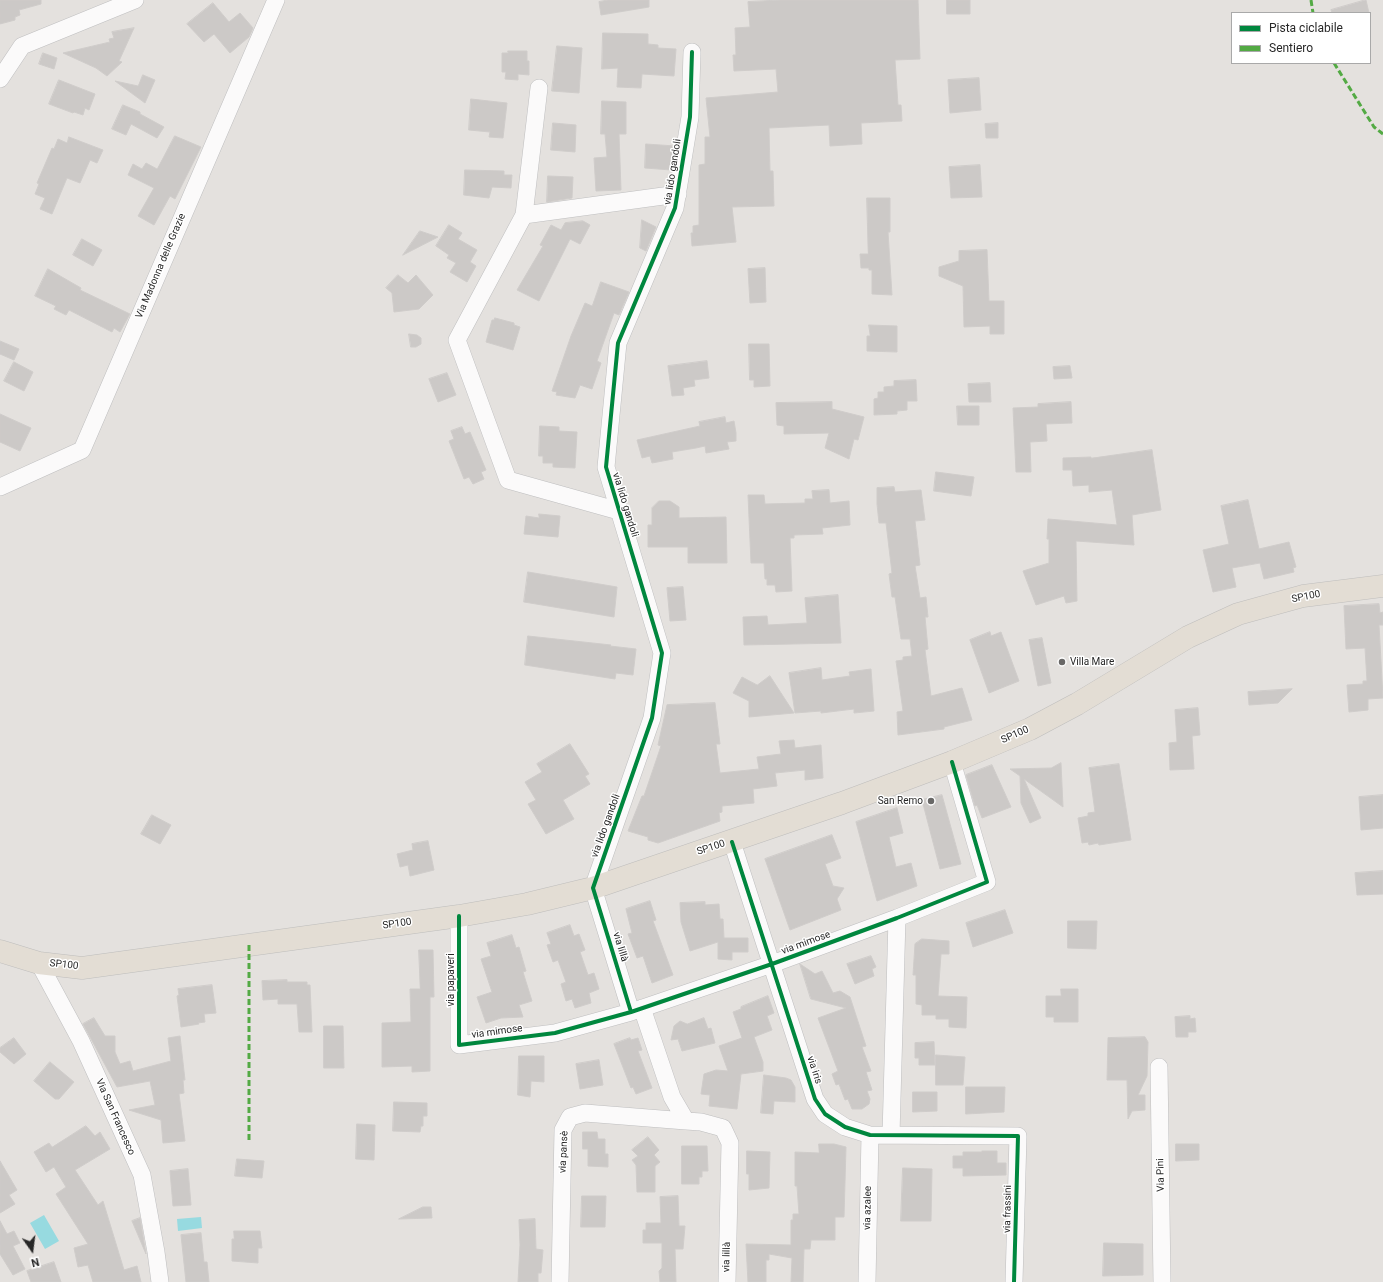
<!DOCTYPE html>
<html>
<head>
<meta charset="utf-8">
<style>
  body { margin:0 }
  #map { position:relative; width:1383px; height:1282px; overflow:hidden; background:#e4e1de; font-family:Roboto,sans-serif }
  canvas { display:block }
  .legend { position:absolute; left:1231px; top:12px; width:140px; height:52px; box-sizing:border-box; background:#fff; border:1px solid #a9a9a9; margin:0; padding:5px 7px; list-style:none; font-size:12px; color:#272727 }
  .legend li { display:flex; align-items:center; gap:8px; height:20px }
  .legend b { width:20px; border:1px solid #a9a9a9 }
  .north { position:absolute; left:12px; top:1230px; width:40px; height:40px; -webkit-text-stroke:3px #fff; paint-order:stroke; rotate:166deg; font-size:11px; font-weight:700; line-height:16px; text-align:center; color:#272727 }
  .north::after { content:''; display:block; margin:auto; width:14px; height:18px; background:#272727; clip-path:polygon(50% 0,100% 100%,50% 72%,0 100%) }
</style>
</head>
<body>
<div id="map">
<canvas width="1383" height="1282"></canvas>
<ul class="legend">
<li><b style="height:5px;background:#00873e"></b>Pista ciclabile</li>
<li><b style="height:5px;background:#53aa44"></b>Sentiero</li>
</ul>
<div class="north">N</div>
</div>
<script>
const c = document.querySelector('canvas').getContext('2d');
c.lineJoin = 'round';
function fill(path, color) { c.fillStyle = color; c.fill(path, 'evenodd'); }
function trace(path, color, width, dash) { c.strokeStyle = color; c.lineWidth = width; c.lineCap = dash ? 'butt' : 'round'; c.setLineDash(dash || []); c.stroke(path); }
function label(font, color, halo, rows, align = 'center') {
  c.font = font + ' Roboto,sans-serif'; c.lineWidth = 3; c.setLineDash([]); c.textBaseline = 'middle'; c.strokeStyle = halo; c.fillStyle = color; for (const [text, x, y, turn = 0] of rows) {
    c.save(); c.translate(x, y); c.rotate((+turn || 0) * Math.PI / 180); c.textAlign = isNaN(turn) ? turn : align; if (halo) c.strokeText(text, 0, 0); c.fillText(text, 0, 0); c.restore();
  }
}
const water = new Path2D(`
  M44 1215 59 1241 45 1249 30 1223Z
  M201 1217 202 1228 178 1231 177 1219Z`);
const building = new Path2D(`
  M0 0H41V4L19 10 20 15 15 17V20L0 24Z
  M608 0H649V7L601 15 599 2Z
  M780 0H918L920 59 895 60 898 105H901L902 121 861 123 862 144 830 146 829 125 769 128 770 171H773L774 206 732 207 736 242 692 246 691 233H693V226L699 225V165L705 164V137H710L706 98 778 92 776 69 734 71 733 55H736L735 28 750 27 748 2Z
  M947 0H970V14H947Z
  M1366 0 1369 13H1332L1331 10Z
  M213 3 229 22 240 13 253 28 249 37 230 53 214 34 204 42 187 24Z
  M134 28 119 61 122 62 107 76 96 68 63 53 110 42 109 39 114 38 112 32Z
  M603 33 648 34V44L658 45V48L676 49 674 76 642 74 641 88 617 87 618 68 602 69Z
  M557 46 582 48 579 93 552 91Z
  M508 51H527V61H529V75L518 74V80L505 79 506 72H502V53H508Z
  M43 53 57 58 54 69 39 64Z
  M143 75 155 80 145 103 115 81 138 86Z
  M979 78 981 110 950 113 948 80Z
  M59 80 95 94 89 110 85 108 83 115 74 112 73 113 49 104Z
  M471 99 507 103 503 138 489 137 490 132 469 130Z
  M602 101 626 102V134H619L621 190 596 191 594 158 607 157 605 134H601Z
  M123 105 140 112V114L164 127 157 138 131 124 126 135 112 129Z
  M553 123 576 125 575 152 551 150Z
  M998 123V138H986L985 124Z
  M175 136 201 147 175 199 170 196 154 225 138 216 154 188 128 175 133 164 142 169 146 163 157 169Z
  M69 137 103 150 97 163 90 160 80 183 67 178 52 214 40 209 45 198 35 194 39 184 37 183 52 148 54 149 58 139 67 143Z
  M646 144 675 146 671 170 645 168Z
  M980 165 982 197 951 198 949 167Z
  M465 170 504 171V175H512L511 188 492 187 489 198 464 195Z
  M548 176 573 177 572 198 547 202Z
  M867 198H890V232H888L892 295 872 294V270H869V268H861L860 254H868Z
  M642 220 656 227 646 251 640 248Z
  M583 221 590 225 580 244 570 239 539 301 517 290 543 246 540 245 551 225 561 230 565 223Z
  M449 225 462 233 458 239 477 250 470 262 476 266 467 282 450 272 456 263 447 258 449 255 436 246Z
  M420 231 438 237 403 255Z
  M82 239 102 250 93 266 73 255Z
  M987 250 989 301H1004V334H990V326L964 327 963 286 939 276V267L959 261V251Z
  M765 268 766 302 750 303 748 269Z
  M48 269 81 288 80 290 130 314 120 332 114 328 112 332 69 310 66 315 54 309 56 306 35 296Z
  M398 275 408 283 416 275 433 295 419 309 394 312 392 293 386 288Z
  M601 282 629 292 619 315 614 313 597 361 601 363 592 389 580 385 575 398 556 395 557 392 552 391 571 336 585 303 592 306Z
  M495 318 514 323V325L520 327 513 350 486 342 492 320H494Z
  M869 325 897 326V352L867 351V336H870Z
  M409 334 417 335 421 338V344L416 347H411Z
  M0 341 19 349 14 360 0 354Z
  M749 344H769L770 386 754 387V380H750Z
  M707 361 709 378 694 380 695 386 683 388 684 395 672 396 668 366Z
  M14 362 33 372 24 391 4 381Z
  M1070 366 1072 378 1054 379 1053 367Z
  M447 373 456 395 438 402 429 379Z
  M916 380 917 401H907V410L897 411V414L874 415V399L878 398V392H884V387L894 386V381Z
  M990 383 991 402H969L968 384Z
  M832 402V409L864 417 858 440 854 439 849 459 825 448 829 433 784 434V426L777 425 776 403Z
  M1071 402 1072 423 1046 424 1047 441 1030 442 1031 472H1016L1013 408 1038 407V404Z
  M957 406H979V425H958Z
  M0 414 31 428 20 451 0 442Z
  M725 417 726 423 734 421 736 433V441L727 442 729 449 706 453 705 446 696 448 672 452 673 459 652 463 650 456 642 458 637 440 700 426 699 422Z
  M540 426 559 427V431L577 432 575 468 553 467V463H543V456H539Z
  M462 427 465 434 470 432 486 470 481 472 484 479 473 484 469 477 464 479 449 441 454 439 451 431Z
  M1152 450 1161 510 1132 515 1134 545 1076 541 1077 601 1066 603 1064 596 1036 605 1023 571 1049 563V539H1047L1048 519 1117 525 1112 490 1089 492V485L1073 486 1072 470H1063V458L1091 457V458Z
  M936 472 974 477 971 496 934 491Z
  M894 487 895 492 921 490 925 520 915 521 920 565 915 566 920 598 926 597 928 617H925L928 649 925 650 931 696 962 688 972 720 944 727V729L898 735 897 712 903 711 896 661 903 660V657L912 656 910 639H901L895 597H892L889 574 892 573 886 523H879L877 504V488Z
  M829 490 830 503 849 501 850 525 822 528 823 534 794 535V538H790L792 591 776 592 775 585H767V579H765L764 563H751L748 495H764L765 504 805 503V499H813L812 491Z
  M1248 500 1259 549 1289 542 1296 567 1293 568 1294 572 1264 579 1260 563 1232 568 1236 587 1213 592 1203 550 1229 544 1221 506Z
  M659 501H670L679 507V518L726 517 727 563H688V547H648V525H652V508Z
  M539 514 560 516 558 537 524 534 526 516 539 518Z
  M528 572 617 587 614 617 524 602Z
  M683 587 686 620 670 621 667 588Z
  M838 595 841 643 744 645 743 617 767 616 768 625 807 623 805 598Z
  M1379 604 1380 613 1383 612V625H1379L1383 698 1368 699V710L1349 712 1347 685 1363 684V681H1367L1365 648 1346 649 1344 606Z
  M990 632 991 636 1001 632 1019 681 989 693 970 640Z
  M528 636 611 645 610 646 636 649 633 675 616 673 615 679 525 665Z
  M1042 638 1051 683 1038 686 1029 640Z
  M821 668 822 680 850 676 849 672 871 669 874 711 854 713V709L821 713V711L795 713 789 673Z
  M770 676 794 713 749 717V701L733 693 742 677 757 685Z
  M1292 689 1278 703 1249 705 1248 692Z
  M715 703 720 744H716L720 773 759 769 757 757 781 754 779 741 794 740 795 748 821 745 823 778 805 780V770L775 773 777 786 753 789 754 803 722 806V812L719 813 720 821 658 843 648 840V837L628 831 642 796H644L661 746 658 745 667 705Z
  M1198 708 1200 735 1192 736 1194 769 1170 770 1169 743 1177 742 1175 710Z
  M570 744 589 774 585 776 590 784 563 800 574 819 546 834 528 804 536 800 525 782 542 772 537 764Z
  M1061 763 1063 807 1024 779 1041 818 1030 823 1021 803 1020 776 1010 769 1051 768Z
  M1119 764 1131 840 1099 845 1098 843 1089 845 1088 842 1082 843 1078 818 1088 816V813L1095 812 1089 768Z
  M992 765 1011 807 982 818 977 805 975 806 966 775Z
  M942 795 961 864 940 869 922 800Z
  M1383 795V828L1361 830 1359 797Z
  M897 808 903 833 889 837 896 867 911 863 917 886 877 901 856 822Z
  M152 815 171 825 160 844 141 834Z
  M832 835 841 858 825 864 833 886 844 888 837 899 841 910 790 930 765 859Z
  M428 841 434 870 410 876 408 865 400 867 397 854 413 850 412 844Z
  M1383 871V894L1357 895 1355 873Z
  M650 901 656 920 653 921 673 975 652 983 643 956 637 958 628 934 632 933 626 909Z
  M705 902V905L719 904 720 919H723L724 938H748V952H732V960L718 959V942L690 951 681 922 680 903Z
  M1005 910 1013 933 973 947 966 923Z
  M1068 921H1097L1096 949 1068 948Z
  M570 925 574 936 579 934 585 950 580 952 588 975 594 973 599 989 589 993 591 1003 575 1008 572 999 566 1001 561 984 566 982 558 960 553 962 547 945 551 944 547 933Z
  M512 935 516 948 519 947 526 971 523 972 532 1001 519 1005 523 1017 501 1018 486 1023 477 997 492 992 481 959 491 956 487 943Z
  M922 939 949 941V954H941L938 996 967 997 966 1028 949 1027V1019H936V1015H922V1005L916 1004V975H913L915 944Z
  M419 950H433L434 997H430V1071L412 1072V1066L382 1067V1023L411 1022 410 989H420Z
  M871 956 876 967 872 969 874 976 855 984 847 964Z
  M800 964 815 974 822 971 833 993 840 991 850 997 866 1046 862 1047 871 1071 866 1072 872 1090 867 1091 870 1099 869 1104 862 1109H852L848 1099 845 1100 839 1084 836 1085 832 1074 838 1071 818 1018 846 1008 811 999Z
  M287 980V982H307V985H310L312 1032H299L297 1004H278V999L263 1000 262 981Z
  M212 985 216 1013 204 1014 205 1022 198 1023 199 1024 181 1027 177 996 179 995 178 989Z
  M1061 989H1078V1022H1054V1017H1046V996H1061Z
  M768 996 774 1013 767 1016 772 1030 754 1037 763 1062V1071L741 1074 737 1109 709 1106 710 1095 701 1094 704 1074 716 1070 728 1071 719 1046 742 1038 733 1012 741 1009V1007Z
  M1190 1016V1019L1195 1018 1196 1032H1188V1037H1176L1175 1017Z
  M94 1018 105 1036H115V1052L120 1064 130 1061 133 1071 171 1061 168 1038 180 1036 185 1080H183L184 1093 179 1094 185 1141 163 1143 161 1120 129 1110 155 1105 150 1081 117 1087 83 1024Z
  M704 1018 708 1029 711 1028 715 1043 682 1051 678 1039 671 1040 674 1026 680 1021 687 1024Z
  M324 1026H343L344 1068H324Z
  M1145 1037 1148 1042 1147 1076 1138 1095H1145V1110L1132 1111 1128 1119 1127 1080H1107L1108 1038Z
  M14 1038 26 1054 14 1064 0 1052V1048Z
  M630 1038 631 1040 638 1038 642 1050 638 1051 652 1088 636 1094 633 1087 631 1088 614 1044Z
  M934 1042 935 1065H919V1058H915V1043Z
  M936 1055 965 1057 963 1085H936Z
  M519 1056H544V1082L531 1081 530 1097 518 1095Z
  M599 1060 603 1085 580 1089 576 1064Z
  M50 1062 74 1082 59 1099H55L34 1081Z
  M764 1075 786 1078 791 1080 795 1087V1102L774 1101 773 1114 761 1113Z
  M966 1087H1005L1004 1112 966 1114Z
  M913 1092H937V1111L913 1112Z
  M394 1102 427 1103V1116H423V1126H421L420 1132 393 1131Z
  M357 1124 375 1125 374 1160 356 1159Z
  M86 1126 95 1136 100 1132 110 1149 75 1170 98 1205 103 1201 124 1270 137 1266 141 1282H93L88 1265 78 1267 74 1248 88 1244 56 1194 66 1187 54 1167 46 1172 34 1152 49 1143 52 1147Z
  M583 1132H597L598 1139H605V1154H608V1167L588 1166V1149H583Z
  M648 1137 659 1150 654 1155 660 1162 655 1166V1192H637L636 1165 632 1160 638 1156 632 1150Z
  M819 1144H834L846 1147 844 1217H835V1240H811L810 1249H804L803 1282H791L792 1258 769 1254V1260H766V1282H748L746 1244 791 1245V1220H793V1214H799L797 1186H795V1152L819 1153Z
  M1176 1144H1199V1160L1176 1161Z
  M682 1146H707L708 1171H702V1177H699V1184H682Z
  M747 1151 770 1152 769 1188 749 1190V1174H747Z
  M982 1151H997V1163H1006V1175L963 1176V1168H953V1156H963V1152H982Z
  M237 1159 264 1161 262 1178 235 1176Z
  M0 1161 17 1190 9 1195 15 1204 0 1213Z
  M903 1168 932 1169 931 1221H901Z
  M188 1169 191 1205 173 1206 170 1171Z
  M582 1196H606L605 1227H581Z
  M678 1196 679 1226H685L683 1249H675L676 1282H660L659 1271 662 1268V1243H643V1230H646V1223H661L660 1197Z
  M423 1207H431L432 1218 399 1219Z
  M140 1218 146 1254 132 1221Z
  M535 1219 536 1249 543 1250 541 1273H538V1282H518L520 1245 519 1220Z
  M0 1221 7 1234 14 1231 20 1243 13 1246 25 1269 13 1275 0 1254Z
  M234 1231H260L262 1248H258V1263L232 1261V1239H234Z
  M201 1233 204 1262H207L209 1282H186L181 1235Z
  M1104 1243 1143 1244V1275L1103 1276Z
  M54 1262 61 1282H31L27 1271Z`);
const minor = new Path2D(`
  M0 79 22 46 135 0
  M524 215 539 88
  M0 487 82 450 276 0
  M619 511 508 480 457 340 524 215 678 194
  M732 842 815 1099 825 1114 845 1127 870 1135 1018 1136 1014 1282
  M459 916V1045L555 1033 631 1012 772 964 897 918 987 882 952 762
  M39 963 81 1041 142 1175 156 1252 160 1282
  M642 1008 672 1097 686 1121 701 1122 723 1128 730 1143 727 1282
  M631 1012 593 888 652 718 662 653 606 467 618 343 675 208 690 117 692 52
  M1159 1067 1162 1282
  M891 1135 897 918
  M560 1282 563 1130 570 1117 585 1113 686 1121
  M867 1282 870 1135`);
const major = new Path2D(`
  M0 951 39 963 82 968 459 916 527 904 593 888 842 803 952 762 1030 729 1077 704 1188 637 1238 614 1303 596 1383 586`);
const quiet = new Path2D(`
  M1311 0 1313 13
  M1334 63 1374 127 1383 134
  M249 1140V945`);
const cycleway = new Path2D(`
  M732 842 815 1099 825 1114 845 1127 870 1135 1018 1136 1014 1282
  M459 916V1045L555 1033 631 1012 772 964 897 918 987 882 952 762
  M631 1012 593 888 652 718 662 653 606 467 618 343 675 208 690 117 692 52`);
const markers = [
  [1062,662,4,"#696867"],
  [931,801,4,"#696867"]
];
const streetNames = [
  ["via lido gandoli",673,172,-81],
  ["Via Madonna delle Grazie",161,266,-67],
  ["via lido gandoli",625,505,73],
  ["SP100",1306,597,-11],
  ["SP100",1015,735,-24],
  ["via lido gandoli",606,826,-70],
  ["SP100",711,848,-18],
  ["SP100",397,924,-8],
  ["via mimose",806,943,-20],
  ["via lillà",620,947,73],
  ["SP100",64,965,6],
  ["via papaveri",451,980,-90],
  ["via mimose",497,1032,-8],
  ["via iris",814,1070,72],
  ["Via San Francesco",115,1117,66],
  ["via pansè",564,1152,-87],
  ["Via Pini",1161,1175,-91],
  ["via azalee",868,1208,-89],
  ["via frassini",1008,1209,-89],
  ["via lillà",727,1257,-89]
];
const poiNames = [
  ["Villa Mare",1070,662],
  ["San Remo",923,801,"right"]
];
fill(water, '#97dae0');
fill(building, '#ccc9c7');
trace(building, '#cfccca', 1);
trace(minor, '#bebebf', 18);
trace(major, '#bebdbc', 23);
trace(minor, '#fbfafa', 17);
trace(major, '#e3ddd4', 22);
trace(quiet, '#53aa44', 3, [6, 3]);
trace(cycleway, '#00873e', 4);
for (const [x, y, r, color] of markers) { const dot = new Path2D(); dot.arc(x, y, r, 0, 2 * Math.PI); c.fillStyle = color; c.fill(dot); trace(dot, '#fff', 1.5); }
label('10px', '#272727', '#fff', streetNames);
label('10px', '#272727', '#fff', poiNames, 'left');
</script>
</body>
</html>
